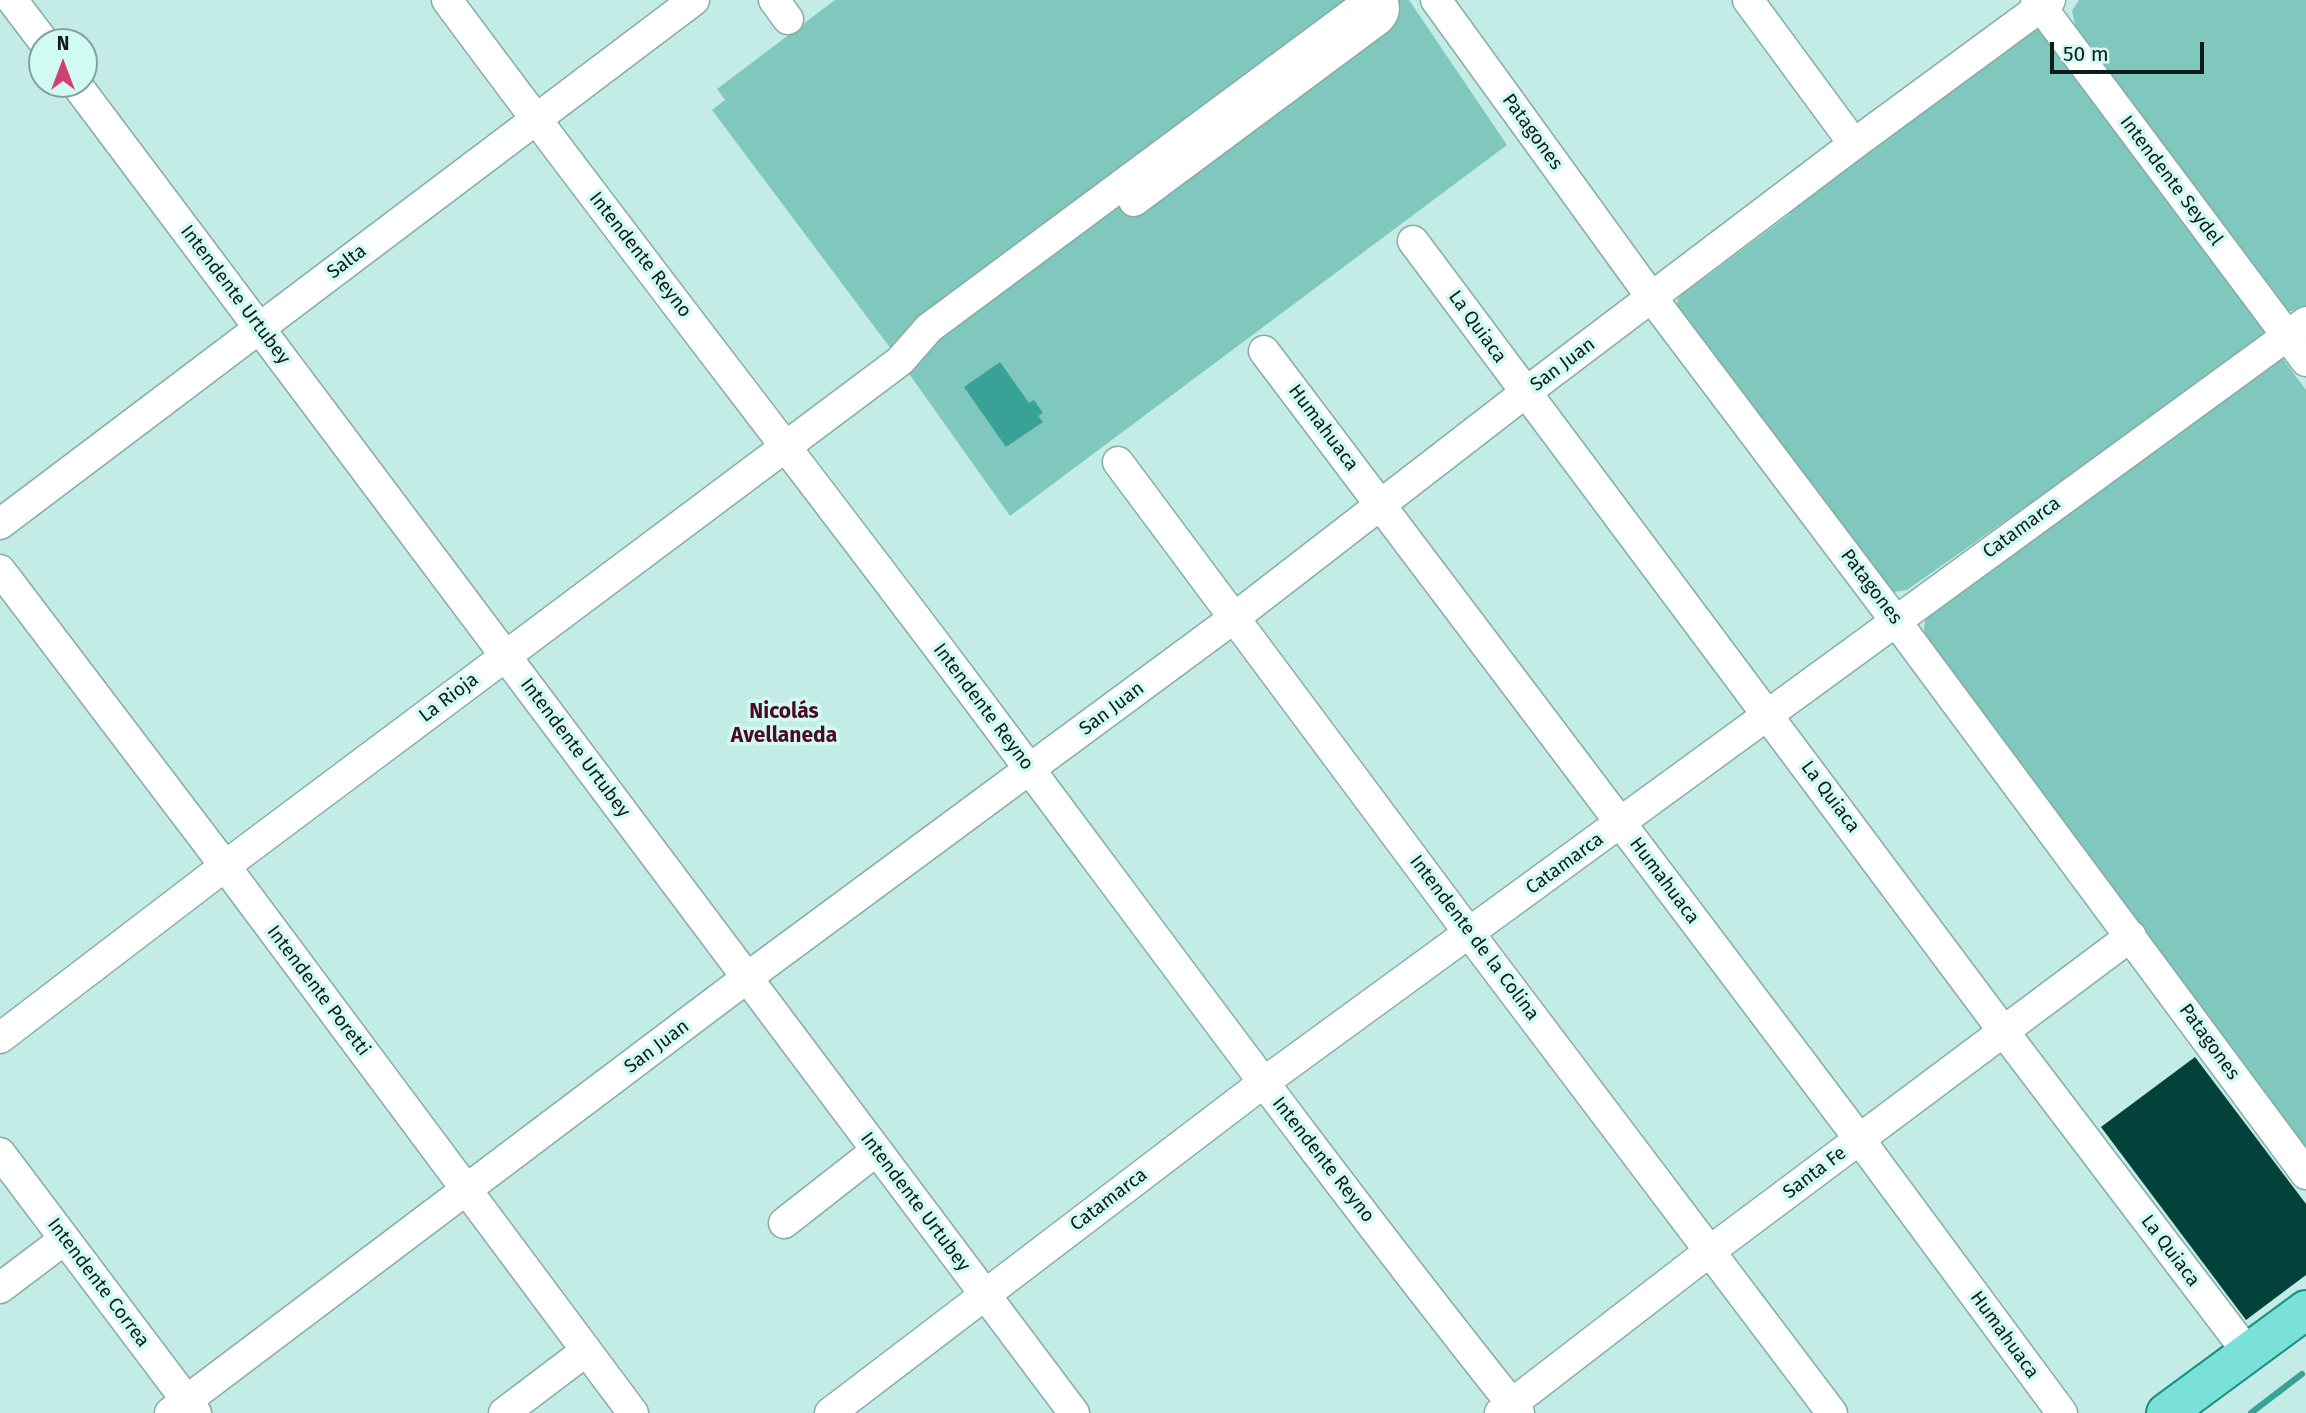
<!DOCTYPE html>
<html>
<head>
<meta charset="utf-8">
<style>
  body { margin:0 }
  #map { position:relative; width:2306px; height:1413px; overflow:hidden; background:#c4ece6; font-family:"Fira Sans",sans-serif }
  canvas { display:block }
  .north { position:absolute; left:28px; top:28px; width:70px; height:70px; box-sizing:border-box; background:#d1faf3; border:2px solid #83a29d; border-radius:50%; rotate:0deg; font-size:19px; font-weight:700; line-height:28px; text-align:center; color:#0e1d1b }
  .north::after { content:''; display:block; margin:auto; width:24px; height:32px; background:#cf4270; clip-path:polygon(50% 0,100% 100%,50% 72%,0 100%) }
  .scale { position:absolute; left:2050px; top:42px; width:154px; height:32px; box-sizing:border-box; border:4px solid #0e1d1b; border-top:0; padding-left:9px; font-size:21px; line-height:24px; white-space:nowrap; color:#0e1d1b; -webkit-text-stroke:5px #d1faf3; paint-order:stroke }
</style>
</head>
<body>
<div id="map">
<canvas width="2306" height="1413"></canvas>
<div class="north">N</div>
<div class="scale">50 m</div>
</div>
<script>
const c = document.querySelector('canvas').getContext('2d');
c.lineJoin = 'round';
function fill(path, color) { c.fillStyle = color; c.fill(path, 'evenodd'); }
function trace(path, color, width, dash) { c.strokeStyle = color; c.lineWidth = width; c.lineCap = dash ? 'butt' : 'round'; c.setLineDash(dash || []); c.stroke(path); }
function label(font, color, halo, rows, align = 'center') {
  c.font = font + ' "Fira Sans",sans-serif'; c.lineWidth = 7; c.setLineDash([]); c.textBaseline = 'middle'; c.strokeStyle = halo; c.fillStyle = color; for (const [text, x, y, turn = 0] of rows) {
    c.save(); c.translate(x, y); c.rotate((+turn || 0) * Math.PI / 180); c.textAlign = isNaN(turn) ? turn : align; if (halo) c.strokeText(text, 0, 0); c.fillText(text, 0, 0); c.restore();
  }
}
const green = new Path2D(`
  M835 0H1409L1507 145 1010 516 900 361 712 110 725 100 717 89Z
  M2079 0H2306V307L2288 312 2279 305 2075 25 2072 11Z
  M2041 25 2266 329 2261 341 1907 590 1894 592 1888 589 1676 306 1679 297 1790 214 1795 200Z
  M2283 359 2306 390V1151L1926 641C1923 629 1923 621 1930 611Z`);
const water = new Path2D(`
  M1000 362 1029 403 1034 400 1043 413 1038 416 1043 422 1006 447 964 387Z`);
const stream = new Path2D(`
  M2251 1413 2302 1374`);
const building = new Path2D(`
  M2195 1057 2306 1204V1275L2246 1320 2101 1127Z`);
const minor = new Path2D(`
  M12 0 44 42
  M447 0C615 227 789 449 959 675 1144 921 1326 1171 1519 1413
  M774 0 788 19
  M1436 0 1652 298 1895 620 2306 1174
  M1748 0 1854 144
  M2036 0 2306 361
  M76 84 1074 1413
  M1134 201 1379 19C1384 13 1385 10 1383 2L1378 0
  M1413 241 2004 1032 2248 1353
  M1264 351 1860 1140 2062 1413
  M1118 462 1469 933 1832 1413
  M0 524 694 0
  M0 570 225 866 633 1413
  M0 1038 225 866 900 361 929 328 1371 0
  M0 1153 196 1413
  M784 1223 876 1151
  M0 1288 65 1239
  M170 1413 748 977 1234 618 1525 393 1854 144 2050 0
  M504 1413 586 1351
  M830 1413 1263 1083 2306 322
  M1500 1413 1710 1251 2131 936`);
const major = new Path2D(`
  M2166 1413 2306 1310`);
const streetNames = [
  ["Patagones",1532,132,54],
  ["Intendente Seydel",2171,181,53],
  ["Intendente Reyno",640,255,52],
  ["Salta",347,262,-37],
  ["Intendente Urtubey",235,295,53],
  ["La Quiaca",1477,327,54],
  ["San Juan",1563,365,-37],
  ["Humahuaca",1323,428,53],
  ["Catamarca",2022,528,-36],
  ["Patagones",1871,587,53],
  ["La Rioja",449,698,-37],
  ["Intendente Reyno",983,707,53],
  ["San Juan",1112,709,-37],
  ["Intendente Urtubey",575,748,53],
  ["La Quiaca",1830,797,53],
  ["Catamarca",1565,864,-36],
  ["Humahuaca",1664,881,53],
  ["Intendente de la Colina",1474,938,53],
  ["Intendente Poretti",318,991,53],
  ["Patagones",2209,1042,54],
  ["San Juan",657,1047,-37],
  ["Intendente Reyno",1323,1160,52],
  ["Santa Fe",1815,1173,-37],
  ["Catamarca",1109,1200,-37],
  ["Intendente Urtubey",915,1202,53],
  ["La Quiaca",2170,1251,53],
  ["Intendente Correa",98,1283,53],
  ["Humahuaca",2004,1335,54]
];
const neighbourhoodNames = [
  ["Nicolás",784,712],
  ["Avellaneda",784,736]
];
fill(green, '#80c7bd');
fill(water, '#39a296');
trace(stream, '#39a296', 6);
fill(building, '#03413b');
trace(minor, '#85aca5', 33);
trace(major, '#198f84', 42);
trace(minor, '#fff', 30);
trace(major, '#79e1d7', 38);
label('19px', '#0e1d1b', '#d1faf3', streetNames);
label('bold 21px', '#4e0a23', '#d1faf3', neighbourhoodNames);
</script>
</body>
</html>
